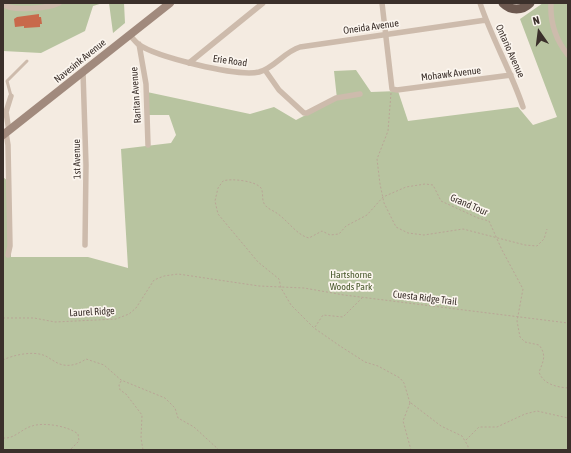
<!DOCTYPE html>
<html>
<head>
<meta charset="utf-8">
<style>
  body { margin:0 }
  #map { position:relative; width:571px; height:453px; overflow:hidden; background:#f4ebe1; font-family:"Asap Condensed",sans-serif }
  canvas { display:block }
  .frame { position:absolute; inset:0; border:4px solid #3b302b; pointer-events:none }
  .north { position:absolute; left:519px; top:12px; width:40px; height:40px; -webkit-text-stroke:3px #fbf5ee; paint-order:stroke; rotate:346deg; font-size:11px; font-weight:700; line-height:16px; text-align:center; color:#3b302b }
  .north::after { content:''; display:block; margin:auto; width:14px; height:18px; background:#3b302b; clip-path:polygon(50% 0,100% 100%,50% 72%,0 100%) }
</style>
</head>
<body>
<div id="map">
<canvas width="571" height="453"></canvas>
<div class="frame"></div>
<div class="north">N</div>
</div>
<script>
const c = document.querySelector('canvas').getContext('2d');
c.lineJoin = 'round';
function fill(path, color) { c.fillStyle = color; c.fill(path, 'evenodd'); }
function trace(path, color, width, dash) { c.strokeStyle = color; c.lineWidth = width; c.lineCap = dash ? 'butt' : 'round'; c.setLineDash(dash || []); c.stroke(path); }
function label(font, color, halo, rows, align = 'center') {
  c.font = font + ' "Asap Condensed",sans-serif'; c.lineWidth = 3.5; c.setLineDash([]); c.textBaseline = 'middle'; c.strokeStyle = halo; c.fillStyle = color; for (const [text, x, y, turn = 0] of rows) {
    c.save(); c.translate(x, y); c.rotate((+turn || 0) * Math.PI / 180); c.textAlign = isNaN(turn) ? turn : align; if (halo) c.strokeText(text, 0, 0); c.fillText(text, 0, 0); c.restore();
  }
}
const green = new Path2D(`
  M3 3H103L93 6 85 31 41 53 3 51Z
  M109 3H124L125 23 113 33Z
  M543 3H568V450H3V177L9 182 11 257H88L128 268 121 149 171 143 176 135 169 115H149L147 92 250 114 274 107 296 120 337 99 334 71 356 70 371 92 398 91 408 121 518 107 533 125 557 117 520 19Z`);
const building = new Path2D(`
  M39 14V17H41L42 24H40V27L24 28V26L15 27 14 19 17 17Z`);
const path = new Path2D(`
  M391 93 388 131 377 159 380 184 384 203 396 227 408 233 424 235 463 229 525 245 537 246 544 239 547 229
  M3 318H34L55 322 116 319 129 314 136 308 154 280 164 276 178 274 259 286 304 288 344 295 568 323
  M315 327 323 315 343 317 362 298
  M3 360C13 355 32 351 43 355 47 356 50 359 54 361 64 368 76 366 86 359L104 365 121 380 165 398 175 408 178 418 194 427 219 450
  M121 381 119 385 120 390 126 394 142 415 141 438 143 450
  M410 403 404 383 400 378 378 366 365 362 340 346 314 328 291 305 281 288 279 279 258 262 218 214 215 201 218 188 223 181C231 178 256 181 261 188 264 193 261 200 265 205 268 209 272 210 275 212 287 219 296 235 309 238L322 231 330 235 339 234 346 226 367 215 383 197 406 187 425 184 433 185 441 201 478 218 489 221 502 250 523 289 517 321 520 337 525 342 539 345C547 355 543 362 539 372 543 384 556 387 568 388
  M410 403 403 421 411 450
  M411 403 441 426 462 436 468 446V450
  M3 438C15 439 21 429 32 426 44 422 68 426 78 434L79 441 70 450
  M466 440 479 427H497L525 414 537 411 568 418`);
const service = new Path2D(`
  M11 96 7 81 27 61`);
const minor = new Path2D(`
  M382 3 392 89 397 90 511 75
  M480 3C492 39 511 71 523 107
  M551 3C550 23 555 39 568 55
  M3 4C11 12 49 8 59 3
  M130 35C132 38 135 41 138 44 156 57 237 77 259 72 274 68 284 52 300 47L486 20
  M139 44 146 84 148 145
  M189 63 263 3
  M265 70 279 90 304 113H307L336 98 360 94
  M83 72 86 165 85 245
  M9 131 6 112 11 96
  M6 133 8 145 10 246 8 255`);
const secondary = new Path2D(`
  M3 135 170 3`);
const trunk = new Path2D(`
  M503 3C511 11 522 11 530 3`);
const streetNames = [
  ["Oneida Avenue",371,27,-8],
  ["Ontario Avenue",510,51,66],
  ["Navesink Avenue",80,61,-39],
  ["Erie Road",230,61,8],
  ["Mohawk Avenue",451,74,-7],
  ["Raritan Avenue",136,95,-94],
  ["1st Avenue",77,159,-91],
  ["Grand Tour",469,205,23],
  ["Cuesta Ridge Trail",425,298,7],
  ["Laurel Ridge",92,312,-3]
];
const parkNames = [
  ["Hartshorne",351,275],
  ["Woods Park",351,287]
];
fill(green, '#b8c4a0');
fill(building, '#c8694b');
trace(path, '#b9a596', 1, [2, 2]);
trace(service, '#cdbbac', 3);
trace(minor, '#cdbbac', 5.5);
trace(secondary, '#a18a7d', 8);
trace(trunk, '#6c584f', 9);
label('10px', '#3b302b', '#fbf5ee', streetNames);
label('10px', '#4a5a2e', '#fbf5ee', parkNames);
</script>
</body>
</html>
